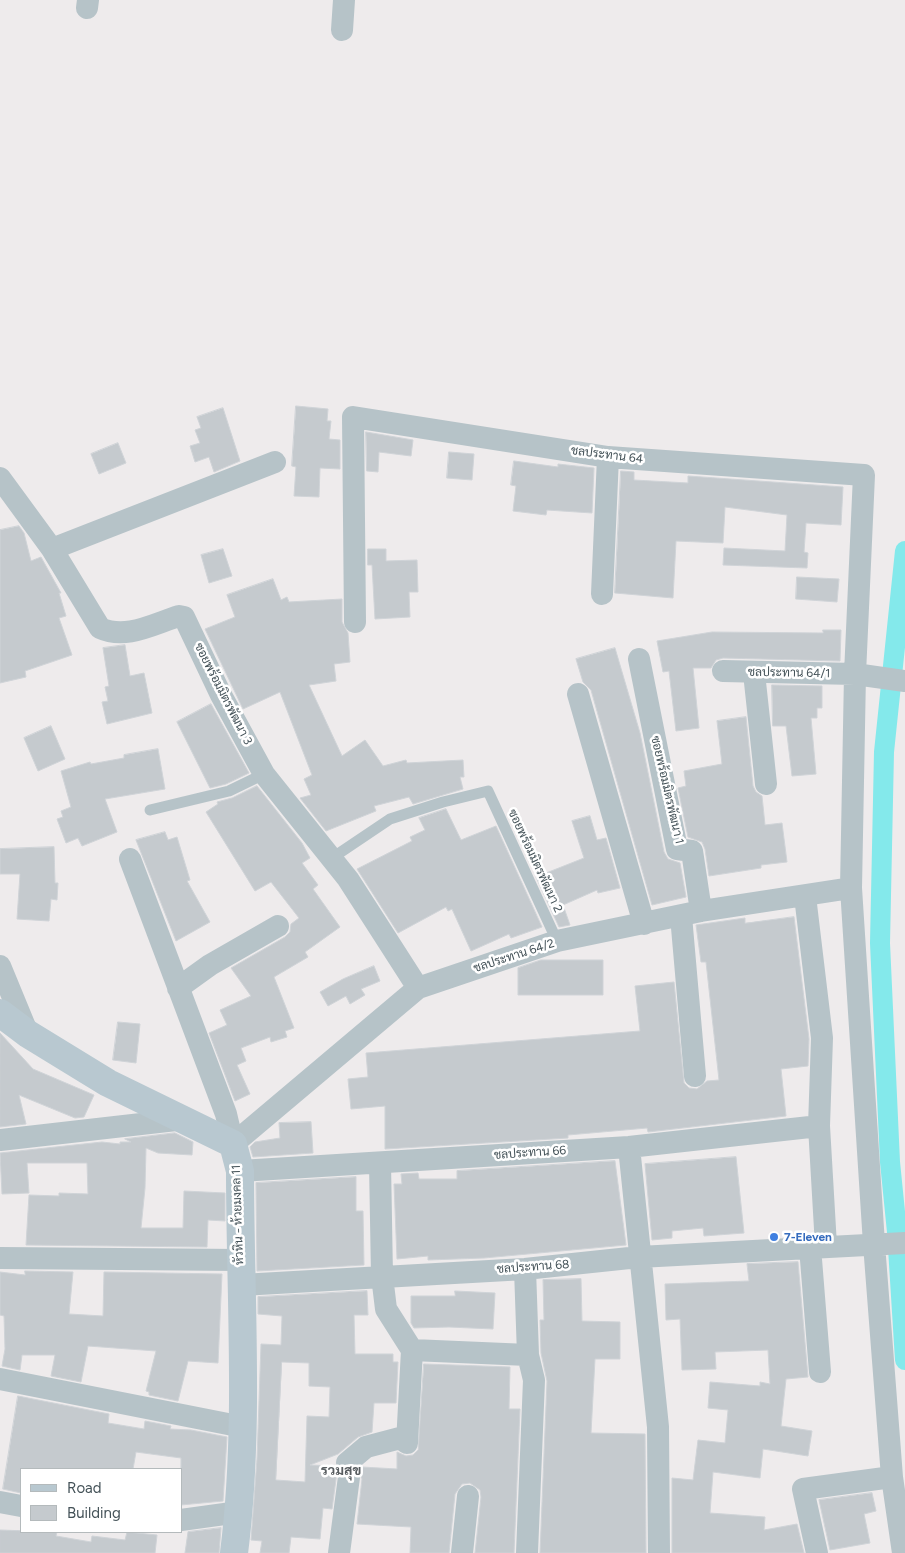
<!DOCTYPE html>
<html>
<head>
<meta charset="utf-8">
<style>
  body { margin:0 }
  #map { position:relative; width:905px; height:1553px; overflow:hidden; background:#eeebec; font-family:Figtree,sans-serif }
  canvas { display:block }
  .legend { position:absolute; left:20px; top:1468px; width:162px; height:65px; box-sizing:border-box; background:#fff; border:1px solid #b4babc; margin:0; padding:6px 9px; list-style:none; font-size:15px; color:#445258 }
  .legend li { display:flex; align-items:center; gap:10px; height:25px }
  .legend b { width:25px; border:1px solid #b4babc }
</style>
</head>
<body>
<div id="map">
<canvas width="905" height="1553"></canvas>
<ul class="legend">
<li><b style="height:6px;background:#b8c8d0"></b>Road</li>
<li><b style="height:14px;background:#c5cace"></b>Building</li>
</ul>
</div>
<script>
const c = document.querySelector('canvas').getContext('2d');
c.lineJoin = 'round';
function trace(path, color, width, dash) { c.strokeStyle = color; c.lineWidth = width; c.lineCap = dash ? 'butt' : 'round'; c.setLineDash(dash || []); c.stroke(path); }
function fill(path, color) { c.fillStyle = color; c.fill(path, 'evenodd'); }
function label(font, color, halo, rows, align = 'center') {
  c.font = font + ' Figtree,Sarabun,sans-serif'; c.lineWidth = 5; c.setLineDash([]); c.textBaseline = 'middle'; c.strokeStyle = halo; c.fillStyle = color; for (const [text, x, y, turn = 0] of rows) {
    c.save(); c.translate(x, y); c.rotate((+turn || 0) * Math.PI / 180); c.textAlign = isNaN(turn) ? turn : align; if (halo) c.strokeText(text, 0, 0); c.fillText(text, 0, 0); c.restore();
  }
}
const canal = new Path2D(`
  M905 551 884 752 880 943 890 1162 897 1232 905 1360`);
const building = new Path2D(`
  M296 406 328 409 327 421H331L329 439 340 440V469L320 468 319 497 294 496 296 467 292 466Z
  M223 408 240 461 214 472 209 457 195 462 190 446 200 443 195 430 201 428 197 417Z
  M366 432 413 440 411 456 379 452 378 472 367 471Z
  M118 443 126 463 99 474 91 454Z
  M449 452 474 454 472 480 447 478Z
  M514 461 558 467V464L594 468 592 513 547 510 546 515 513 511 516 486 511 485Z
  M621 471 634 472V480L688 483V476L843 487 841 525 806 523 804 552 808 553 807 568 723 565 724 548 785 551 787 515 725 507 723 543 676 541 673 598 615 593Z
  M19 526 24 533 31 561 41 557 61 593H59L66 616 59 618 72 655 25 671 26 677 0 683V530Z
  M223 549 232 576 209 583 201 555Z
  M368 549H386V561L417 560 418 592H409L410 617 375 619 372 565H368Z
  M797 577 839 579 837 602 796 599Z
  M273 579 281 600 287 597 289 602 342 599V622L348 633 350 662 334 664 336 681 309 685 342 756 365 740 383 766 406 760 407 763 463 760 464 777H460L463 789 413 804 409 797 374 806 376 811 326 831 300 798 311 795 304 779 312 775 280 692 243 709 205 629 235 617 227 595Z
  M823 630H841L840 661 723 658 716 660 711 668H693L699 728 676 731 669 671 663 672 657 641 712 632 823 633Z
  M125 645 130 676 144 673 152 713 107 724 102 702 108 701 105 687 109 686 103 648Z
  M615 648 640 733 664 852 668 859 680 863 686 897 652 905 591 690 583 682 576 659Z
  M772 685 822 686V708H817V718H811L816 774 792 776 786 726H773Z
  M211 704 249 773 226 784 210 788 177 722Z
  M746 717 753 786 756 792 762 796 765 825 782 823 787 862 761 865V868L709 876 705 849 702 842 688 837 678 788 686 786 684 771 722 764 717 721Z
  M51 726 65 759 38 771 24 738Z
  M158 749 165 789 105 799 117 832 82 846 78 838 66 843 57 819 63 817 61 811 71 807 61 771 90 762 91 764 124 758V755Z
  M257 786 302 843 310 858 302 863 318 885 313 889 340 927 305 952 308 957 274 977 294 1028 285 1031 287 1037 271 1042 270 1037 241 1048 246 1061 237 1065 250 1094 235 1101 209 1033 227 1025 220 1010 251 996 231 968 285 937 290 932 291 924 299 918 271 882 255 891 206 812 218 804 217 802 232 798Z
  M446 809 461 840 496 826 542 927 511 938 509 934 471 951 452 909 448 911 446 907 398 933 357 869 412 841 410 837 425 830 419 818Z
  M590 816 597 840 606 838 620 888 598 893 597 890 563 905 570 925 559 927 536 877 584 858 572 821Z
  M165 832 168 840 177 837 190 880 187 881 210 922 176 941 136 840Z
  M54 847 55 883H58L57 900 51 899 49 921 17 919 20 874H0V849Z
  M794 917 809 1039 808 1066 781 1069 786 1116 648 1132 647 1128 568 1135V1138L385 1149V1106L351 1109 348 1079 368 1077 366 1053 640 1031 635 986 674 982 684 1083 689 1088 697 1089 707 1081 719 1080 706 962H701L696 925 745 918V923Z
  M541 960H603V995H518V968Z
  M374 966 380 981 361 989 365 995 350 1004 346 996 328 1006 320 992 343 979Z
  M118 1022 140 1024 136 1063 113 1060Z
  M0 1033 33 1069 94 1095 84 1117 75 1118 19 1095 26 1124 0 1127Z
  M311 1122 313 1153 253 1157 250 1147 255 1142 280 1138 279 1123Z
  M175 1133 193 1142 192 1155 158 1153 146 1148 145 1188 141 1228H183L184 1191 225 1193V1221L208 1220 207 1247 26 1245 29 1195 59 1196V1193L88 1194 87 1163H27L29 1193 2 1194 0 1153 102 1142 120 1144V1142H131L125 1139Z
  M736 1157 744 1233 704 1236 703 1228 672 1231V1238L652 1240 645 1164Z
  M615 1161 626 1245 484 1258 428 1260V1256L397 1259 394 1184H402L401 1174 418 1173 419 1179H457V1171Z
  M356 1177V1211H363L364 1265 257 1271 256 1183Z
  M798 1262 808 1377 786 1379 781 1426 812 1431 808 1456 763 1449 760 1478 713 1472 710 1513 765 1517 764 1530 797 1524 804 1553H672V1478L693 1480 698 1440 725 1443 728 1410 708 1408 710 1382 760 1386V1382L770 1384 768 1350 715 1352 716 1369 682 1370 680 1319 666 1320 665 1284 749 1281 747 1264Z
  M25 1271 73 1272 69 1314 103 1316 104 1272 222 1274 218 1363 188 1361 178 1401 149 1395V1392L146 1391 156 1351 88 1346 81 1382 51 1376 55 1355H22L20 1370 2 1366 5 1349 4 1316 0 1315V1272L25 1275Z
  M581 1279 582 1321 620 1322V1359H595L591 1433 645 1434 646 1553H540L547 1381 541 1353 540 1320H544L543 1280Z
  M367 1291 368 1315H354L355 1354H393V1362H398L396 1403H374L372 1432 358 1437 338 1454 310 1465 334 1466 337 1472 332 1509 323 1508 320 1539 291 1537 289 1553H260L262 1541 251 1540 257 1459 261 1344 281 1345 282 1316 258 1314V1297ZM282 1362 309 1363V1386L330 1387 329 1417 307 1416 305 1482 276 1480Z
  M455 1291 495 1293 493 1329 449 1327 414 1328 411 1323V1296H455Z
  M424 1364 510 1367 509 1409H520L514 1553H475L481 1497 480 1490 470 1483 462 1484 455 1494 449 1553H410L411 1527 357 1524 362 1479 359 1470 362 1467 397 1469V1452L406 1456 413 1455 418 1450Z
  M18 1396 109 1414 108 1423 144 1429 145 1421 171 1426 170 1429 191 1430 227 1437 223 1501 181 1505V1458L136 1452 133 1469H21V1493L3 1489Z
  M872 1493 876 1511 864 1514 870 1543 830 1550 819 1500Z
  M221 1528 219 1553H185L188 1532Z
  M0 1530 57 1532 56 1536 91 1542 92 1536 125 1540 127 1532 157 1535 155 1553H0Z`);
const lane = new Path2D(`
  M150 810 229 791 264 774
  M332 858 390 819 443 802 488 791 557 941`);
const street = new Path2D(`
  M87 8 88 0
  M342 30 344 0
  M0 478 52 549 100 628C126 640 153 624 179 616L184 617 221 695 264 774 348 879 418 988
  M52 549 275 462
  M602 594 608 457
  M355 622 353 417 608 457 864 475 855 674 851 888 874 1244 892 1477 903 1553
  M639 659 677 849 692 851 701 911
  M723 671 855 674 905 681
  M754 673 766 784
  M578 694 644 924
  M130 859 226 1114 233 1144 418 988 557 941 701 911 851 888
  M805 896 822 1038 819 1126 826 1246
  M681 916 695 1076
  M0 966 28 1034
  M178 988 210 965 278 926
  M0 1140 185 1119
  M629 1147 658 1427 659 1553
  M380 1163 382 1276 386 1309 412 1350 528 1355
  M240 1171 629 1147 819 1126
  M810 1247 820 1372
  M0 1258 240 1260
  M525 1269 528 1355 534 1380 527 1553
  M241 1285 525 1269 639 1257 905 1243
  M0 1379 243 1427
  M347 1463 366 1447 400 1438 407 1443 412 1350
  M0 1502 21 1506
  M181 1520 239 1512
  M339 1553 349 1477
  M462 1553 468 1496
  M817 1553 803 1489 892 1477`);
const secondary = new Path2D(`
  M0 1013 28 1034 108 1083 233 1144 240 1171C240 1298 250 1427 234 1553`);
const markers = [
  [774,1237,5,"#3f7fe0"]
];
const streetNames = [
  ["ชลประทาน 64",607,455,7],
  ["ชลประทาน 64/1",789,673,1],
  ["ซอยพร้อมมิตรพัฒนา 3",223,694,63],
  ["ซอยพร้อมมิตรพัฒนา 1",667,790,77],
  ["ซอยพร้อมมิตรพัฒนา 2",535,861,65],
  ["ชลประทาน 64/2",514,956,-18],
  ["ชลประทาน 66",530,1153,-4],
  ["หัวหิน - ห้วยมงคล 11",238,1215,-92],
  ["ชลประทาน 68",533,1267,-4]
];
const shopNames = [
  ["7-Eleven",784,1237]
];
const neighbourhoodNames = [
  ["รวมสุข",341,1471]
];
trace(canal, '#84e9eb', 20);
fill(building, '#c5cace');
trace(building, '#cfd3d7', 1);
trace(lane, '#b6c3c8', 11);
trace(street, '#b6c3c8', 22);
trace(secondary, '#b8c8d0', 28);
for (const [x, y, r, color] of markers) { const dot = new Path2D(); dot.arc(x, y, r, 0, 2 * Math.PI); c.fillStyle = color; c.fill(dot); trace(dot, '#fff', 2); }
label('12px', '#445258', '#fff', streetNames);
label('bold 12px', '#366cbe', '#fff', shopNames, 'left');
label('bold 14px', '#585d60', '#fff', neighbourhoodNames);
</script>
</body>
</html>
